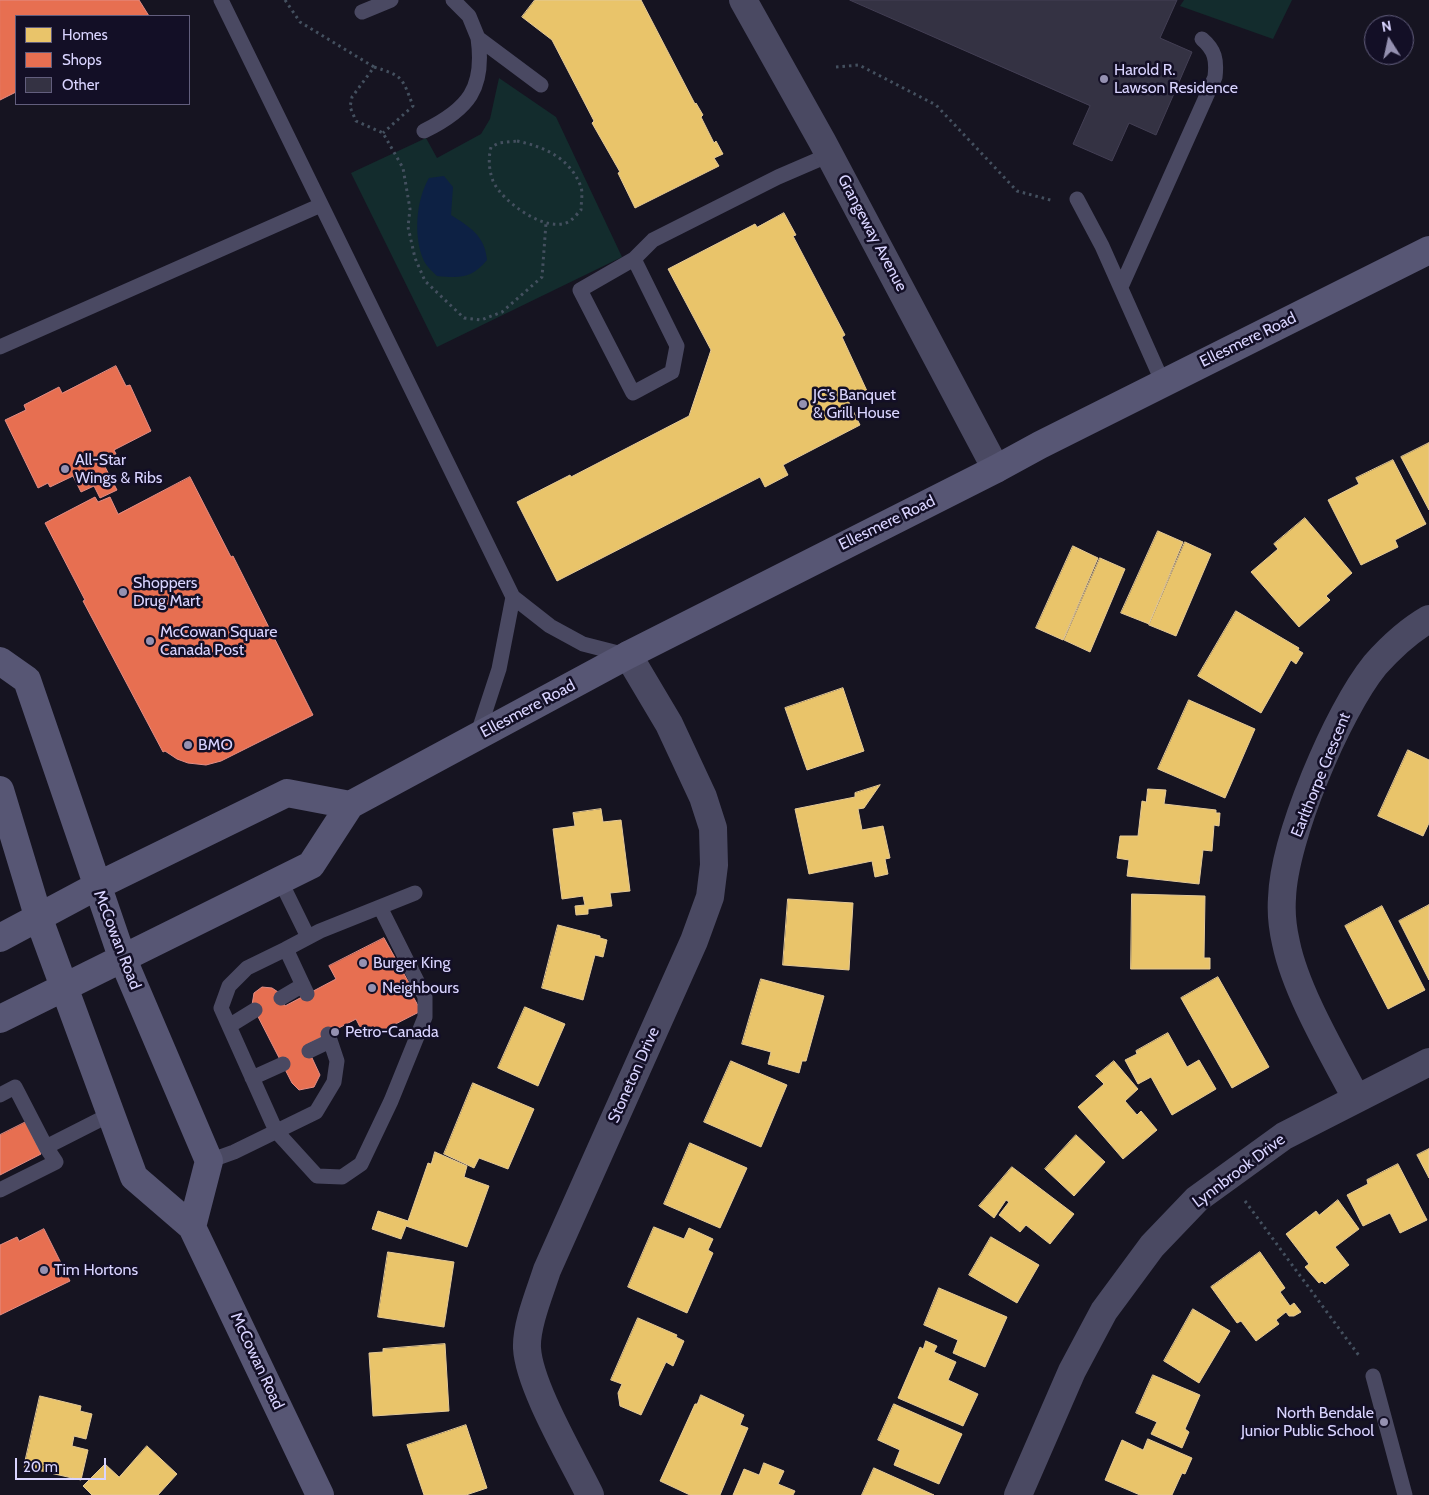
<!DOCTYPE html>
<html>
<head>
<meta charset="utf-8">
<style>
  body { margin:0 }
  #map { position:relative; width:1429px; height:1495px; overflow:hidden; background:#161421; font-family:Cabin,sans-serif }
  canvas { display:block }
  .legend { position:absolute; left:15px; top:15px; width:175px; height:90px; box-sizing:border-box; background:#130f26; border:1px solid #625e7d; margin:0; padding:6px 9px; list-style:none; font-size:15px; color:#d9d4ff }
  .legend li { display:flex; align-items:center; gap:10px; height:25px }
  .legend b { width:25px; border:1px solid #625e7d }
  .north { position:absolute; left:1364px; top:15px; width:50px; height:50px; box-sizing:border-box; background:#130f26; border:1px solid #625e7d; border-radius:50%; rotate:350deg; font-size:14px; font-weight:700; line-height:20px; text-align:center; color:#d9d4ff }
  .north::after { content:''; display:block; margin:auto; width:18px; height:22px; background:#9591b1; clip-path:polygon(50% 0,100% 100%,50% 72%,0 100%) }
  .scale { position:absolute; left:15px; top:1458px; width:91px; height:22px; box-sizing:border-box; border:2px solid #d9d4ff; border-top:0; padding-left:6px; font-size:15px; line-height:18px; white-space:nowrap; color:#d9d4ff; -webkit-text-stroke:4px #130f26; paint-order:stroke }
</style>
</head>
<body>
<div id="map">
<canvas width="1429" height="1495"></canvas>
<ul class="legend">
<li><b style="height:14px;background:#e9c46a"></b>Homes</li>
<li><b style="height:14px;background:#e76f51"></b>Shops</li>
<li><b style="height:14px;background:#343243"></b>Other</li>
</ul>
<div class="north">N</div>
<div class="scale">20 m</div>
</div>
<script>
const c = document.querySelector('canvas').getContext('2d');
c.lineJoin = 'round';
function fill(path, color) { c.fillStyle = color; c.fill(path, 'evenodd'); }
function trace(path, color, width, dash) { c.strokeStyle = color; c.lineWidth = width; c.lineCap = dash ? 'butt' : 'round'; c.setLineDash(dash || []); c.stroke(path); }
function label(font, color, halo, rows, align = 'center') {
  c.font = font + ' Cabin,sans-serif'; c.lineWidth = 5; c.setLineDash([]); c.textBaseline = 'middle'; c.strokeStyle = halo; c.fillStyle = color; for (const [text, x, y, turn = 0] of rows) {
    c.save(); c.translate(x, y); c.rotate((+turn || 0) * Math.PI / 180); c.textAlign = isNaN(turn) ? turn : align; if (halo) c.strokeText(text, 0, 0); c.fillText(text, 0, 0); c.restore();
  }
}
const green = new Path2D(`
  M1184 0H1292L1273 39 1180 6Z
  M499 78 556 117 622 257 437 347 351 173 426 138 437 158 481 134 490 119Z`);
const water = new Path2D(`
  M444 176 453 187 451 215C470 227 485 236 487 260 471 279 460 278 437 276 433 272 427 267 424 261 413 237 416 200 429 178Z`);
const homes = new Path2D(`
  M535 0H641L695 104 696 103 703 115 701 117 714 143 716 141 723 154 714 158 719 166 635 208 618 173 620 172 592 123 594 121 552 40 522 17Z
  M784 213 796 235 793 236 845 335 842 337 867 391 848 400 860 425 783 465 788 475 765 487 760 477 557 581 517 502 570 475 571 477 689 416 711 350 668 269 755 224 757 227Z
  M1429 443V510L1401 457Z
  M1393 460 1426 524 1395 540 1398 547 1361 565 1328 500 1359 484 1356 478Z
  M1305 518 1352 573 1326 596 1330 600 1299 627 1251 572 1278 549 1274 544Z
  M1158 531 1183 542 1149 624 1121 613Z
  M1185 542 1211 554 1176 636 1149 625Z
  M1073 546 1098 558 1063 640 1036 628Z
  M1100 558 1125 569 1090 652 1064 640Z
  M1236 611 1299 648 1298 650 1303 653 1296 664 1291 660 1261 713 1198 676Z
  M843 688 864 751 807 770 785 708Z
  M1189 700 1255 729 1225 798 1158 769Z
  M1408 750 1429 760V823L1423 836 1378 816Z
  M880 785 864 808 858 809 862 830 883 826 890 858 885 859 888 874 875 877 872 861 809 874 795 809 855 797V793Z
  M1148 789 1166 790 1164 804 1216 810V813H1220L1219 826 1214 825 1212 851 1203 850 1199 884 1127 876 1129 860 1117 858 1120 836H1138L1142 801 1146 802Z
  M601 809 603 822 621 820 630 891 610 893 612 906 588 909V914L576 915 575 906 585 905 583 896 562 899 553 829 575 826 573 813Z
  M1132 894 1205 896 1204 958H1210V969H1131Z
  M788 899 853 903 849 970 783 965Z
  M1429 905V980L1399 921Z
  M1382 906 1425 990 1388 1009 1345 926Z
  M558 925 600 936V938L607 940 603 957 595 955 583 1000 542 988Z
  M1218 977 1269 1067 1232 1088 1181 998Z
  M761 979 824 996 806 1061H802L799 1073 768 1064 771 1052 742 1044Z
  M525 1007 565 1024 538 1086 498 1068Z
  M1168 1033 1187 1067 1199 1060 1216 1089 1172 1115 1151 1077 1138 1084 1125 1060 1137 1054 1136 1051Z
  M731 1061 787 1085 761 1147 704 1122Z
  M1114 1061 1138 1089 1125 1101 1137 1115 1141 1111 1157 1130 1123 1159 1078 1107 1104 1084 1096 1076Z
  M473 1083 534 1109 508 1169 479 1158 474 1168 444 1154Z
  M1076 1135 1105 1162 1074 1196 1045 1169Z
  M690 1143 747 1168 720 1228 664 1204Z
  M1429 1149V1178L1417 1155Z
  M435 1152 467 1166 464 1177 489 1186 467 1247 406 1226 401 1239 372 1229 378 1211 408 1221 428 1163 431 1164Z
  M1398 1164 1427 1220 1400 1233 1390 1213 1363 1226 1347 1195 1368 1184 1367 1180Z
  M1012 1167 1074 1214 1050 1244 1026 1225 1020 1232 999 1215 1009 1202 1006 1200 994 1218 979 1206Z
  M1338 1200 1359 1229 1335 1247 1349 1265 1325 1284 1322 1281 1319 1283 1305 1267 1309 1264 1286 1234 1316 1211 1319 1215Z
  M654 1227 684 1239 689 1228 713 1239 708 1250 713 1253 687 1313 628 1287Z
  M991 1237 1039 1265 1017 1303 969 1275Z
  M388 1252 454 1262 444 1327 378 1317Z
  M1260 1252 1285 1288 1280 1292 1290 1306 1294 1303 1301 1312 1294 1316H1289L1286 1312 1276 1320 1279 1324 1256 1341 1241 1321 1237 1323 1211 1287Z
  M939 1288 1007 1317 985 1367 953 1353 958 1340 924 1325Z
  M1193 1309 1230 1331 1199 1383 1164 1361Z
  M638 1318 677 1335 676 1337 684 1341 673 1366 666 1362 641 1415 620 1406 618 1393 622 1384 611 1380Z
  M926 1341 937 1346 934 1352 956 1362 948 1380 978 1394 963 1426 898 1398 920 1347 923 1349Z
  M445 1344 449 1411 373 1416 369 1353 383 1352V1349Z
  M1153 1375 1200 1395 1185 1429 1189 1432 1182 1448 1151 1434 1157 1422 1136 1413Z
  M701 1395 744 1415 740 1425 748 1428 720 1495H690L660 1481 695 1404H697Z
  M40 1396 81 1406 80 1411 92 1414 86 1439 74 1436 72 1446 88 1450 81 1480 24 1467Z
  M894 1404 962 1434 939 1484 894 1465 900 1450 878 1440Z
  M466 1425 487 1488 466 1495H424L407 1445Z
  M1148 1439 1192 1458 1185 1474 1182 1473 1172 1495H1140L1105 1480 1122 1440 1143 1450Z
  M147 1446 177 1474 158 1495H92L83 1486 105 1464 119 1477Z
  M764 1463 784 1471 778 1484 795 1491 793 1495H733L744 1469 759 1475Z
  M874 1468 912 1485 934 1495H862Z`);
const shops = new Path2D(`
  M0 0H139L149 16H16V92L0 100Z
  M116 366 126 386 130 385 151 431 114 450 116 454 102 461 117 490 100 498 94 486 81 492 73 476 50 487 48 483 38 488 5 420 26 410 24 405 59 387 62 393Z
  M190 477 231 557 233 556 313 715 221 761 206 765 188 763 177 759 165 751 163 752 83 601 85 600 45 523 95 497 98 502 110 497 118 514Z
  M384 938 413 990 410 991 421 1011 366 1039 356 1019 306 1045 320 1075 314 1087 299 1090 292 1083 252 1005 254 993 262 987 272 988 278 992 285 1006 336 979 329 966Z
  M26 1122 41 1154 0 1175V1135Z
  M44 1229 70 1281 0 1315V1245L17 1237 19 1241Z`);
const building = new Path2D(`
  M850 0H1177L1160 38 1192 52 1156 135 1129 123 1112 161 1073 144 1090 106Z`);
const path = new Path2D(`
  M285 0 300 22 374 67 352 97 350 107 356 121 383 133 403 168 410 209 408 227 415 258 425 281 464 318 481 320 502 312 542 277 546 223
  M374 67C403 76 402 77 413 106L383 133
  M836 67 859 65 936 105 1017 191 1054 201
  M517 141C545 147 570 158 581 187 583 193 581 203 581 210 578 213 574 218 570 221 548 235 502 202 493 181 489 170 488 159 491 147L499 143Z
  M1245 1201 1360 1357`);
const lane = new Path2D(`
  M221 0 513 597 550 626 583 644 626 655
  M453 0 469 16 478 38 541 85
  M362 12 391 0
  M424 131C469 109 485 88 478 38
  M1077 199 1102 246 1163 383
  M634 259 677 346 672 372 633 393 580 290 634 259 653 240 778 177 829 155
  M1121 287 1215 77C1217 60 1215 50 1202 39
  M0 347 321 205
  M477 736 499 669 513 597
  M280 880 308 937
  M286 949 247 968 229 986 221 1008 276 1131 317 1176 342 1177 361 1164 391 1101 425 1017V997L380 907
  M307 994 286 949 320 931 415 893
  M281 998 303 985
  M229 1026 255 1010
  M309 1051 330 1041
  M252 1078 283 1064
  M0 1095 15 1087 46 1147 111 1114
  M209 1161 234 1152 316 1112 334 1082 337 1061 328 1034
  M0 1190 56 1162 46 1147
  M1373 1376 1405 1495`);
const street = new Path2D(`
  M743 0 822 141 996 469
  M1356 1098C1333 1054 1296 992 1286 943 1283 930 1281 912 1282 898 1284 838 1337 712 1375 665 1391 647 1408 631 1429 619
  M590 1495C572 1458 529 1386 527 1348 526 1325 540 1292 547 1270L694 941 710 897 714 865 713 828 703 797 669 724 628 655
  M1018 1495 1072 1371 1104 1311 1152 1246 1197 1199 1284 1136 1429 1062`);
const secondary = new Path2D(`
  M0 661 27 680 122 957 209 1161 192 1227
  M0 790 39 919 134 1177 192 1227 320 1495
  M0 938 97 886 287 793 350 805
  M0 1019 311 865 350 805 628 655 996 469 1040 445 1429 250`);
const markers = [
  [1104,79,5,"#9591b1"],
  [803,404,5,"#9591b1"],
  [65,469,5,"#9591b1"],
  [123,592,5,"#9591b1"],
  [150,641,5,"#9591b1"],
  [188,745,5,"#9591b1"],
  [363,963,5,"#9591b1"],
  [372,988,5,"#9591b1"],
  [335,1032,5,"#9591b1"],
  [44,1270,5,"#9591b1"],
  [1384,1422,5,"#9591b1"]
];
const poiNames = [
  ["Harold R.",1114,70],
  ["Lawson Residence",1114,88],
  ["JC’s Banquet",813,395],
  ["& Grill House",813,413],
  ["All-Star",75,460],
  ["Wings & Ribs",75,478],
  ["Shoppers",133,583],
  ["Drug Mart",133,601],
  ["McCowan Square",160,632],
  ["Canada Post",160,650],
  ["BMO",198,745],
  ["Burger King",373,963],
  ["Neighbours",382,988],
  ["Petro-Canada",345,1032],
  ["Tim Hortons",54,1270],
  ["North Bendale",1374,1413,"right"],
  ["Junior Public School",1374,1431,"right"]
];
const streetNames = [
  ["Grangeway Avenue",872,233,62],
  ["Ellesmere Road",1248,340,-26],
  ["Ellesmere Road",887,523,-26],
  ["Ellesmere Road",528,709,-28],
  ["Earlthorpe Crescent",1321,775,-68],
  ["McCowan Road",117,940,69],
  ["Stoneton Drive",634,1075,-66],
  ["Lynnbrook Drive",1239,1171,-37],
  ["McCowan Road",257,1361,65]
];
fill(green, '#132c2d');
fill(water, '#0d2144');
fill(homes, '#e9c46a');
trace(homes, '#e4c997', 1);
fill(shops, '#e76f51');
trace(shops, '#e38d85', 1);
fill(building, '#343243');
trace(building, '#433f54', 1);
trace(path, '#44505f', 3, [2.5, 4]);
trace(lane, '#4a4962', 15);
trace(street, '#4a4962', 28);
trace(secondary, '#575674', 28);
for (const [x, y, r, color] of markers) { const dot = new Path2D(); dot.arc(x, y, r, 0, 2 * Math.PI); c.fillStyle = color; c.fill(dot); trace(dot, '#130f26', 2); }
label('16px', '#d9d4ff', '#130f26', poiNames, 'left');
label('16px', '#d9d4ff', '#130f26', streetNames);
</script>
</body>
</html>
